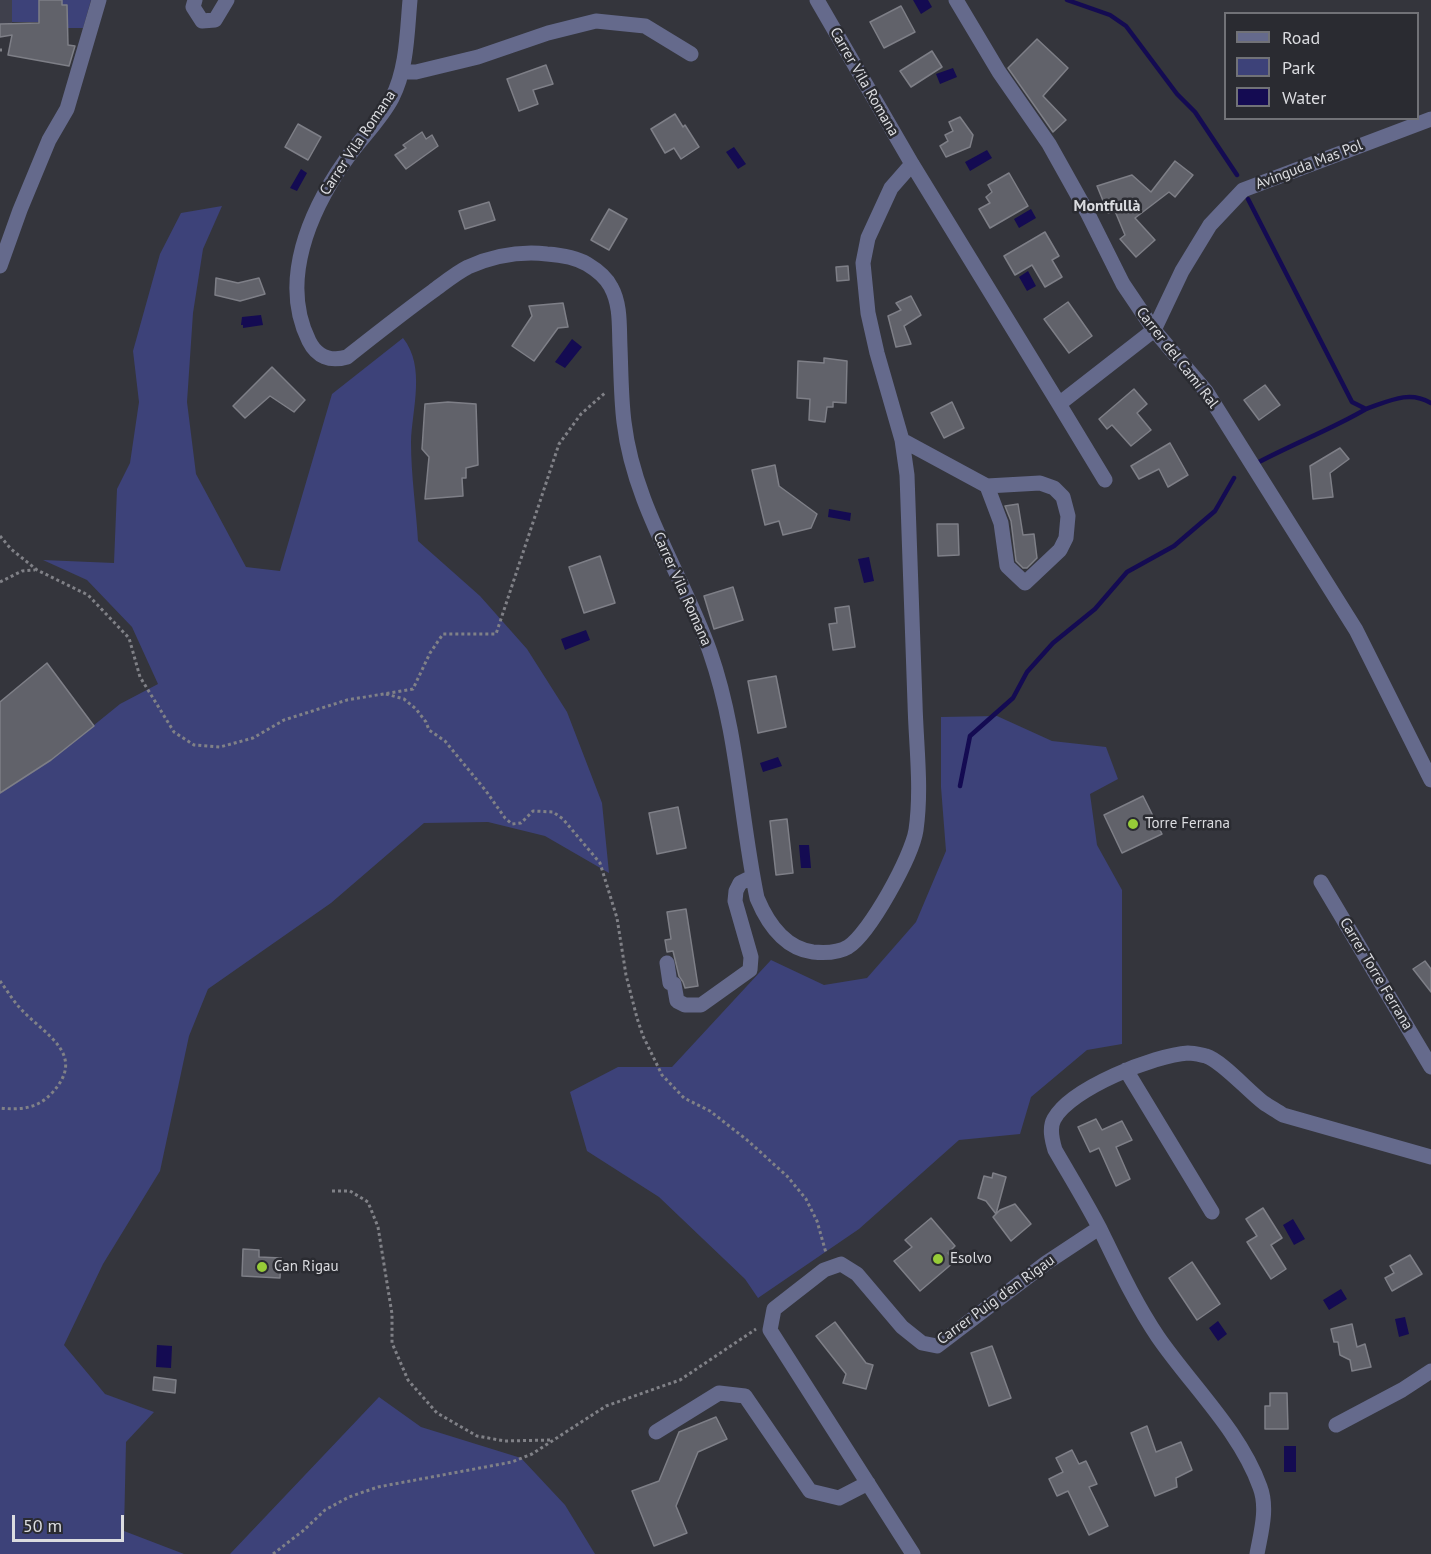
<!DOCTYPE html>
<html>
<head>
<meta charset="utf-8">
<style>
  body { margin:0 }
  #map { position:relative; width:1431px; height:1554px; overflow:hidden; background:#34353c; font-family:"PT Sans",sans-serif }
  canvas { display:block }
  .legend { position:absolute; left:1224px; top:12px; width:195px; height:108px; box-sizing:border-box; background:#2a2b31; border:2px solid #717277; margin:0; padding:8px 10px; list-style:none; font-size:18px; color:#dbdce0 }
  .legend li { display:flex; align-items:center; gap:12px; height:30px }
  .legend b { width:30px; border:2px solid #717277 }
  .scale { position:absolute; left:12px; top:1515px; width:112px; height:27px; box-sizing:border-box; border:3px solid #dbdce0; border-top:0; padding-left:8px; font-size:18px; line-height:21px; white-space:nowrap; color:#dbdce0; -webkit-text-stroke:4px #2a2b31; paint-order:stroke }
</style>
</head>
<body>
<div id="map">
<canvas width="1431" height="1554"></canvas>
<ul class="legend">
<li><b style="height:8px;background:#656a8c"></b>Road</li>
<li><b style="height:16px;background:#3d4279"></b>Park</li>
<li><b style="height:16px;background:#140b52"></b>Water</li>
</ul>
<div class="scale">50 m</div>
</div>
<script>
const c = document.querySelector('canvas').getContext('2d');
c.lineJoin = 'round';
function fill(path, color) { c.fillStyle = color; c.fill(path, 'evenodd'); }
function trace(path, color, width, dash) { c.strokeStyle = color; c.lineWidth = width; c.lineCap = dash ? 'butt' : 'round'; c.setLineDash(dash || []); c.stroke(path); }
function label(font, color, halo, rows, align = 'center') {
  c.font = font + ' "PT Sans",sans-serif'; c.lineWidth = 5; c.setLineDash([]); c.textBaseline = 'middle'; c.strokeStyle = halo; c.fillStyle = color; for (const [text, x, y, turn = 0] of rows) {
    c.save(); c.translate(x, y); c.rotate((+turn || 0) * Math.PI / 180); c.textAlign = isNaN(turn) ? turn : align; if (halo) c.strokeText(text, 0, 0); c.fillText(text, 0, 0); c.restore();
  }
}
const built = new Path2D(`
  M0 0H12V35L0 37Z`);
const green = new Path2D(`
  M12 0H39V22H12Z
  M62 0H91L83 28H68L67 5H62Z
  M222 206 203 249 193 313 187 402 196 474 246 567 280 571 332 394 403 338C426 367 412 409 411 442 411 475 416 508 418 541L480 596 527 649 567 712 602 803 609 873 545 836 488 822 424 823 331 903 208 989 189 1036 160 1171 103 1264 64 1345 105 1394 154 1412 126 1442 124 1531 184 1554H0V793L51 760 120 704 158 684 132 627 87 580 43 560 114 563 117 489 130 463 139 402 133 351 160 254 181 213Z
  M997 716 1052 741 1106 747 1118 779 1090 794 1097 845 1122 890V1044L1087 1050 1031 1097 1020 1134 959 1140 859 1229 758 1298 745 1279 659 1197 587 1151 570 1092 618 1067H672L771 960 824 985 867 978 916 922 946 851 941 787V717Z
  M379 1397 421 1427 521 1458 565 1505 595 1554H230Z`);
const water = new Path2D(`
  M913 0H928L932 7 921 14Z
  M953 68 957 77 940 84 936 74Z
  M734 147 746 164 738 169 726 152Z
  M987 150 992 158 970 171 965 162Z
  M301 169 307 173 297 191 290 188Z
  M1031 209 1036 218 1019 228 1014 219Z
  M1028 271 1036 286 1027 291 1019 277Z
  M261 315 263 325 243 328V325H241L242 317Z
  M572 339 582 347 565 368 555 362Z
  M829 509 851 513 850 521 828 517Z
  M869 557 874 581 864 583 858 559Z
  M586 630 590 640 565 650 561 639Z
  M778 757 782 766 763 772 760 763Z
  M799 845H809L811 868H801Z
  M1293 1219 1305 1239 1294 1245 1283 1225Z
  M1341 1289 1347 1299 1329 1310 1323 1300Z
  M1405 1317 1409 1334 1399 1337 1395 1319Z
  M1218 1321 1227 1334 1218 1341 1209 1328Z
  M157 1345 172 1346 171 1368 156 1367Z
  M1284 1446H1296V1472H1284Z`);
const stream = new Path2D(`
  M1067 0 1110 15 1126 26 1177 94 1195 112 1237 175
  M1248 199 1352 402 1366 409C1389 401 1409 390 1431 403
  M1259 462C1295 443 1332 429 1366 409
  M960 786 970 736 1013 698 1027 672 1053 643 1095 609 1127 572 1174 546 1215 511 1234 478`);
const building = new Path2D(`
  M39 0H62V5H67L68 45 75 46 69 66 8 55 12 35 0 37V24L39 23Z
  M901 6 915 32 884 48 870 22Z
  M1037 39 1068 68 1043 96 1066 120 1053 132 1008 68Z
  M932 51 942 67 911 87 900 71Z
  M546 65 553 84 533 90 538 104 519 111 507 79Z
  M675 114 683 127 685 125 699 147 681 159 674 148 665 153 651 129Z
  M960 117 973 135 970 147 946 157 940 146 948 141 945 135 953 131 949 122Z
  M298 124 321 137 308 160 285 147Z
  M422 132 426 139 432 135 438 146 406 169 395 155 406 148 403 145Z
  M1175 161 1193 175 1175 197 1169 192 1135 218 1155 240 1136 257 1120 239 1125 235 1115 211 1108 213 1097 186 1132 175 1151 192Z
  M1009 173 1028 206 990 228 979 209 990 203 986 197 992 192 988 185Z
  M489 202 495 220 465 229 459 211Z
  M609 209 627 219 609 250 591 240Z
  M1045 232 1059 256 1052 260 1062 277 1045 287 1032 265 1015 275 1004 256Z
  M848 266 849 280 837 281 836 267Z
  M216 278 238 283 259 278 265 294 240 301 215 295Z
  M911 296 921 315 904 326 911 344 896 347 888 316 901 310 896 303Z
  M1068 302 1092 336 1069 353 1044 319Z
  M563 303 568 327 558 328 534 361 512 346 532 316 529 306Z
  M824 358 847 361 846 403 833 402V407H827L825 422 809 420 810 399 797 398 798 361 824 363Z
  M272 367 305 400 294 412 270 396 245 418 233 406Z
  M1265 385 1280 405 1259 420 1244 400Z
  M1134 389 1147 404 1137 413 1151 430 1131 446 1112 425 1107 429 1099 419Z
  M448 402 476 404 478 465 466 468V478H462L463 496 425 499 429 457 422 449 425 404Z
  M952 402 964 428 944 438 931 413Z
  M1170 443 1188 475 1168 487 1159 469 1139 479 1131 466Z
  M1340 448 1349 459 1330 473 1333 497 1313 499 1310 466Z
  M775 465 779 486 817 514 811 528 783 535 779 521 765 525 752 470Z
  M1018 504 1023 535 1034 534 1037 558 1027 568H1023L1016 561 1011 521 1005 506Z
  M937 524H958L959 555 938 556Z
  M600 556 615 603 584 613 569 567Z
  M733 587 743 620 714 629 704 596Z
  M849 606 855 647 833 650 829 624 837 623 835 608Z
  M47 663 94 726 51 760 0 793V702Z
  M776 676 786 727 758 733 748 681Z
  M1143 796 1162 834 1122 853 1104 815Z
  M678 807 686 848 657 854 649 813Z
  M787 819 793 873 776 875 770 821Z
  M686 909 698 986 685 988 683 982 679 976 673 951 667 952 665 940 671 939 667 912Z
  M1425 961 1431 969V992L1413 969Z
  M1096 1119 1102 1130 1122 1121 1132 1140 1116 1147 1130 1179 1116 1186 1099 1148 1090 1152 1078 1127Z
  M993 1173 1006 1177 996 1214 986 1201 978 1198 984 1176 992 1178Z
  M1015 1204 1031 1224 1011 1241 993 1217 1000 1210Z
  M1263 1208 1282 1238 1271 1245 1286 1269 1271 1279 1247 1242 1257 1236 1246 1219Z
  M931 1218 955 1246 948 1253 954 1262 920 1291 894 1261 912 1247 905 1240Z
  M243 1249 259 1250V1257L281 1258 280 1278 242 1276Z
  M1410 1255 1422 1274 1392 1291 1385 1278 1394 1273 1390 1266Z
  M1192 1262 1220 1304 1197 1320 1169 1278Z
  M835 1322 866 1363 873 1365 866 1389 843 1383 846 1374 816 1336Z
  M1352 1324 1357 1347 1365 1344 1371 1367 1352 1371 1350 1360 1340 1355 1338 1342H1334L1331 1329Z
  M992 1346 1011 1398 989 1406 971 1353Z
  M154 1377 176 1380 175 1393 153 1390Z
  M1270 1393H1287L1288 1429H1265V1406H1270Z
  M716 1417 727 1439 698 1452 676 1506 687 1533 654 1546 632 1491 659 1481 679 1432Z
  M1147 1426 1156 1452 1181 1442 1192 1470 1176 1478 1177 1487 1155 1496 1131 1433Z
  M1072 1450 1079 1464 1086 1461 1097 1484 1089 1487 1108 1526 1089 1535 1068 1491 1057 1496 1049 1479 1063 1472 1056 1458Z`);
const path = new Path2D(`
  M0 50H2
  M0 536 11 549 37 570 88 595 129 638 140 677 174 732 194 745 220 747 253 738 284 720 347 700 413 689 430 653 443 634H496L559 444 581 414 606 392
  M0 582 22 571 35 570
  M386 694 404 699 416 709 426 722 429 730 445 741 486 791 505 818 512 824 521 823 533 811 553 812 563 819 600 863 617 918 626 975 637 1018 643 1036 662 1075 684 1098 710 1111 747 1140 787 1176 806 1199 817 1221 826 1253
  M0 981C6 989 12 999 19 1007 44 1035 89 1054 51 1094 37 1109 19 1110 0 1108
  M332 1191H350L368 1202 378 1227 392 1314V1343L408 1380 437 1413 477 1436 505 1441 552 1440
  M273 1554 304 1530 325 1510 349 1497 378 1487 512 1462 532 1454 606 1406 680 1380 756 1329`);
const minor = new Path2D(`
  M195 0 193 7 202 21 215 20 227 0
  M410 0C407 33 407 69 392 98 380 121 359 140 345 161 310 211 279 281 309 341 317 357 330 362 347 357 375 335 404 312 433 291 444 283 456 273 468 267 493 256 520 251 547 254 561 255 575 257 587 264 597 270 606 277 611 287 621 305 619 327 620 347 621 372 621 398 624 422 634 506 683 575 710 652 738 732 740 816 757 898 767 922 783 948 813 952 824 953 838 953 848 947 870 933 912 856 916 830 922 788 916 745 915 703 912 627 909 551 907 475L902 440 877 353 868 313 863 263 868 238 891 188 912 164
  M817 0 912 164 1059 404 1154 330 1182 271 1210 225 1243 190 1431 119
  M956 0 999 72 1049 144 1087 212 1123 284 1154 330 1206 391 1356 630 1431 780
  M402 72H416L478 57 548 33 596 21 645 26 691 54
  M0 266 20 210 49 140 67 109 99 0
  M1059 404 1105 480
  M902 440 987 486 1040 483 1054 488 1063 497 1068 516 1066 538 1060 550 1025 583 1007 566 1001 523 987 486
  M1321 882 1431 1067
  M667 963 670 983 674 984 677 1001 685 1005H701L750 970 751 957 735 901 736 891 740 883 752 877
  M1126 1070 1212 1212
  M1336 1425 1402 1390 1431 1371
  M656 1432 719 1393 745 1396 810 1491 839 1498 868 1483
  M913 1554 770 1330 774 1309 824 1270 841 1264 857 1274 902 1327 922 1343 937 1346 1046 1263 1099 1228
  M1257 1554C1261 1532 1268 1508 1260 1487 1240 1431 1191 1385 1158 1337 1135 1303 1118 1266 1100 1229 1086 1202 1070 1176 1055 1150 1052 1140 1049 1128 1054 1119 1071 1088 1155 1055 1188 1053 1194 1053 1201 1055 1206 1056 1222 1061 1249 1092 1264 1103 1270 1107 1277 1111 1283 1115L1431 1157`);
const markers = [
  [1133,824,6,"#97cc38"],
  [938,1259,6,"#97cc38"],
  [262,1267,6,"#97cc38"]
];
const streetNames = [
  ["Carrer Vila Romana",864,82,60],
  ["Carrer Vila Romana",358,143,-56],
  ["Avinguda Mas Pol",1309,165,-21],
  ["Carrer del Camí Ral",1177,358,52],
  ["Carrer Vila Romana",682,589,66],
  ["Carrer Torre Ferrana",1376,974,59],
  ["Carrer Puig d'en Rigau",996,1300,-36]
];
const poiNames = [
  ["Torre Ferrana",1145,824],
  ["Esolvo",950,1259],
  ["Can Rigau",274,1267]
];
const neighbourhoodNames = [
  ["Montfullà",1107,206]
];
fill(built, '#3f404c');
fill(green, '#3d4279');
fill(water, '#140b52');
trace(stream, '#140b52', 4.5);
fill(building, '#61626a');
trace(building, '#7e7f87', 1.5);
trace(path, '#808187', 3, [3, 3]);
trace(minor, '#656a8c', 15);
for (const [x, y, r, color] of markers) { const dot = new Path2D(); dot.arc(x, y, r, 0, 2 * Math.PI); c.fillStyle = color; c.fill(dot); trace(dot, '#2a2b31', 2); }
label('15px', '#dbdce0', '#2a2b31', streetNames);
label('15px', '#dbdce0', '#2a2b31', poiNames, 'left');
label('bold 16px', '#dbdce0', '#2a2b31', neighbourhoodNames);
</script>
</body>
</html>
